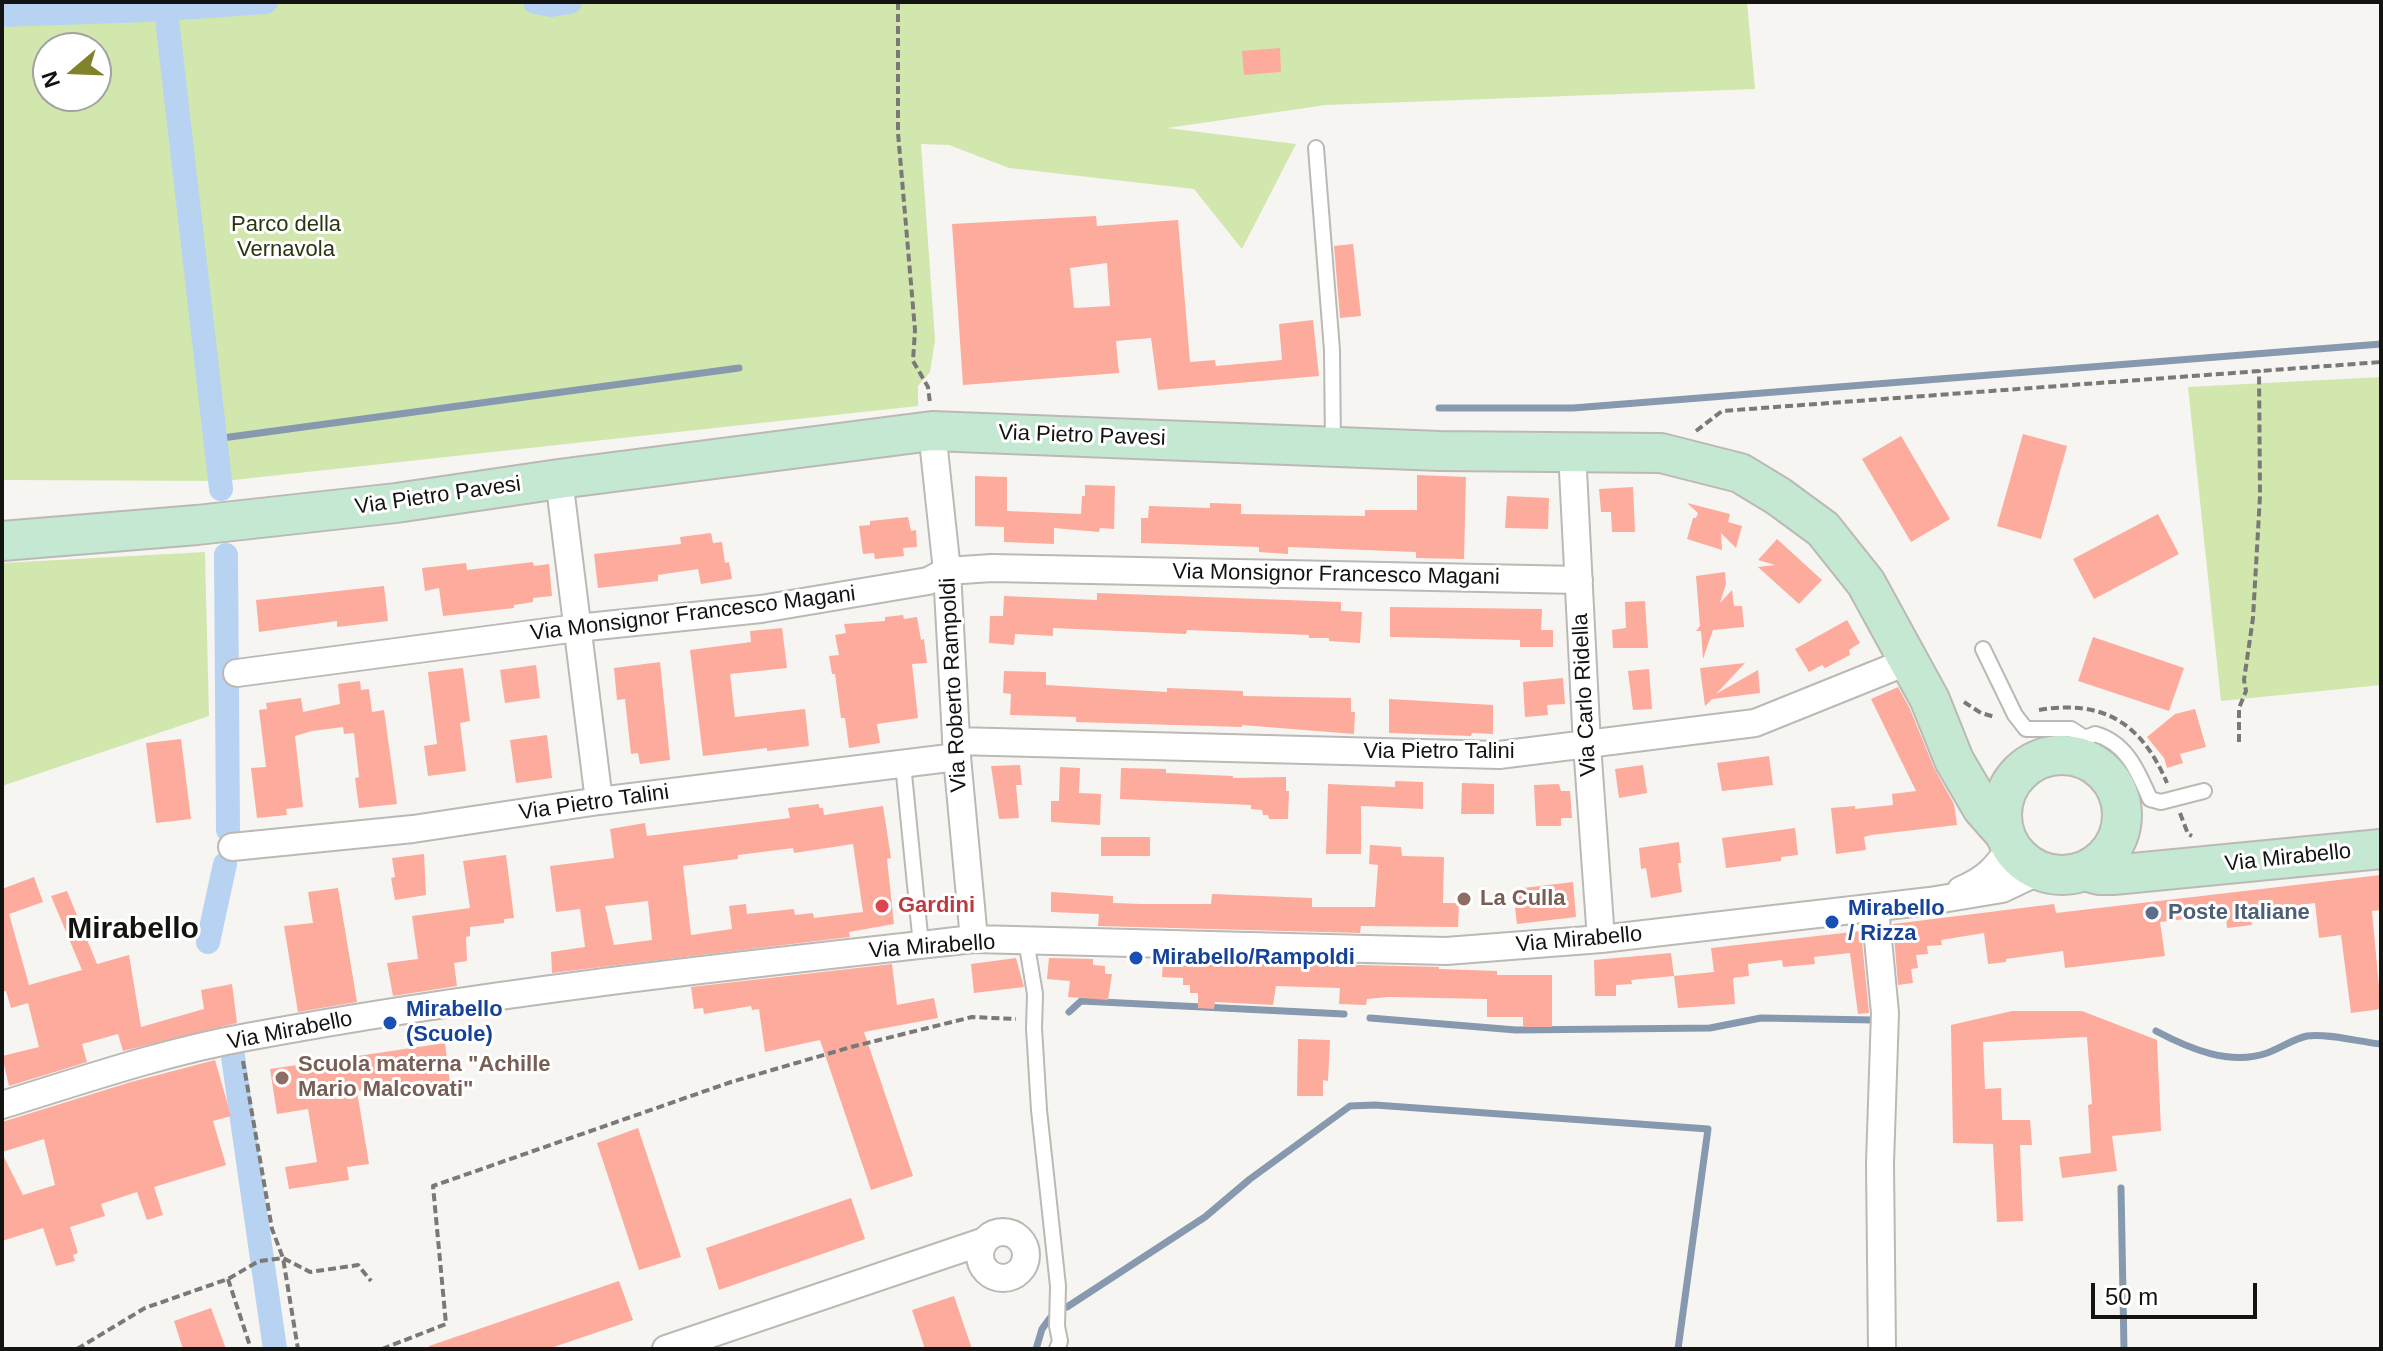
<!DOCTYPE html>
<html>
<head>
<meta charset="utf-8">
<style>
  body { margin:0 }
  #map { position:relative; width:2383px; height:1351px; overflow:hidden; background:#f7f5f2; font-family:Arial,sans-serif }
  canvas { display:block }
  .frame { position:absolute; inset:0; border:4px solid #131312; pointer-events:none }
  .north { position:absolute; left:32px; top:32px; width:80px; height:80px; box-sizing:border-box; background:#fff; border:2px solid #a1a1a0; border-radius:50%; rotate:251deg; font-size:22px; font-weight:700; line-height:32px; text-align:center; color:#131312 }
  .north::after { content:''; display:block; margin:auto; width:28px; height:36px; background:#81822b; clip-path:polygon(50% 0,100% 100%,50% 72%,0 100%) }
  .scale { position:absolute; left:2091px; top:1283px; width:166px; height:36px; box-sizing:border-box; border:4px solid #131312; border-top:0; padding-left:10px; font-size:24px; line-height:28px; white-space:nowrap; color:#131312; -webkit-text-stroke:6px #fff; paint-order:stroke }
</style>
</head>
<body>
<div id="map">
<canvas width="2383" height="1351"></canvas>
<div class="frame"></div>
<div class="north">N</div>
<div class="scale">50 m</div>
</div>
<script>
const c = document.querySelector('canvas').getContext('2d');
c.lineJoin = 'round';
function fill(path, color) { c.fillStyle = color; c.fill(path, 'evenodd'); }
function trace(path, color, width, dash) { c.strokeStyle = color; c.lineWidth = width; c.lineCap = dash ? 'butt' : 'round'; c.setLineDash(dash || []); c.stroke(path); }
function label(font, color, halo, rows, align = 'center') {
  c.font = font + ' Arial,sans-serif'; c.lineWidth = 6; c.setLineDash([]); c.textBaseline = 'middle'; c.strokeStyle = halo; c.fillStyle = color; for (const [text, x, y, turn = 0] of rows) {
    c.save(); c.translate(x, y); c.rotate((+turn || 0) * Math.PI / 180); c.textAlign = isNaN(turn) ? turn : align; if (halo) c.strokeText(text, 0, 0); c.fillText(text, 0, 0); c.restore();
  }
}
const green = new Path2D(`
  M2 2H1747L1755 89 1326 105 1167 128 1296 144 1242 249 1194 189 1009 168 949 145 921 144 935 340 930 372 918 386V406L224 481 2 480ZM48 48H96V96H48Z
  M2381 377V685L2221 701 2188 387Z
  M205 552 209 716 2 786V563Z`);
const stream = new Path2D(`
  M1439 408H1573L2381 344
  M215 439 739 368
  M1069 1012 1081 1001 1344 1014
  M1370 1018 1516 1030 1710 1028 1761 1018 1873 1020
  M2156 1031C2190 1049 2230 1066 2267 1053 2281 1048 2293 1039 2307 1036 2327 1033 2360 1042 2381 1044
  M2121 1188 2124 1349
  M1067 1307 1205 1217 1250 1179 1350 1106 1375 1105 1708 1129 1678 1349
  M1036 1349 1042 1329 1050 1318`);
const canal = new Path2D(`
  M165 2 221 489
  M535 2 551 5 570 2
  M180 8 266 2
  M2 15 150 10
  M226 555 228 830
  M208 942 225 864
  M232 1050 275 1349`);
const building = new Path2D(`
  M1280 48 1281 72 1244 75 1242 51Z
  M1096 216 1097 226 1178 220 1190 362 1215 360 1216 366 1282 360 1279 324 1313 320 1319 376 1158 390 1151 338 1116 341 1119 373 963 385 952 224ZM1107 263 1110 306 1074 308 1070 268Z
  M1353 244 1361 316 1340 318 1334 246Z
  M2023 434 2067 446 2041 539 1997 526Z
  M1901 436 1950 519 1911 542 1862 459Z
  M1417 475 1466 477 1464 559 1416 558V552L1288 547V554L1259 552V547L1141 543V518H1148L1149 506 1210 508V503L1241 504V514L1365 516V510H1417Z
  M975 476 1007 477V511L1081 514 1082 496H1085V485L1115 486 1114 529 1100 528 1099 532 1054 528V544L1004 542V527L975 526Z
  M1633 487 1635 532H1612L1611 512H1601L1599 489Z
  M1507 496 1549 498 1548 529 1505 528Z
  M1687 503 1730 514 1728 522 1742 526 1736 548 1721 533 1722 550 1687 539 1693 518H1696L1698 513Z
  M2158 514 2179 554 2094 599 2073 559Z
  M908 517 911 531 916 530 917 547 903 548 904 556 875 559 874 553 863 554 859 526 870 525V521Z
  M711 533 713 543 722 542 725 563 729 562 732 579 701 584 698 569 658 575V581L598 588 594 554 681 544 680 537Z
  M1777 539 1822 580 1799 604 1758 567 1775 565 1758 560Z
  M533 562 534 566 549 564 552 596 533 598V602L514 605V608L443 616 439 588 425 591 422 568 466 563 467 570Z
  M1725 572 1726 584 1720 603 1732 590 1734 606H1742L1744 627 1713 630 1703 659 1701 631H1696L1700 626 1696 576Z
  M384 586 388 621 337 627V621L259 632 256 600Z
  M1097 593 1341 602V611L1362 612 1360 643 1329 641V638H1309V635L1187 630 1186 634 1053 628V636L1015 634 1014 645 989 643 990 616H1003L1004 596 1097 600Z
  M1645 601 1648 648H1613L1612 630 1626 628 1625 602Z
  M1390 607 1542 609 1541 630H1553V647H1520V640L1390 637Z
  M903 615 904 619 917 617 921 640 924 639 927 663 912 664 918 718 877 724 880 743 849 748 845 718H841L835 674H832L829 656 839 655 835 635 846 633 844 624 885 621V617Z
  M1847 620 1860 643 1849 650 1850 655 1825 668 1822 665 1809 672 1795 649Z
  M782 628 787 668 730 674 735 717 805 709 809 746 767 751V748L703 756 690 650 751 642 750 631Z
  M2093 637 2184 668 2169 711 2078 681Z
  M660 662 670 760 640 764 638 753 631 754 625 699 617 700 614 668Z
  M1745 663 1716 694 1758 670 1760 693 1712 699 1705 706 1700 668Z
  M536 665 540 698 505 703 500 670Z
  M463 668 470 721 460 723 466 771 428 776 424 746 437 744 428 672Z
  M1649 669 1652 709 1633 710 1628 671Z
  M1004 671 1046 672V685L1167 692V688L1243 691V696L1351 698V712H1355L1354 734 1242 725V727L1076 722V717L1010 715 1011 694 1003 693Z
  M1563 678 1565 704 1547 705 1548 715 1525 717 1523 682Z
  M360 681 361 690 369 689 372 712 384 710 397 804 359 808 355 778 359 777 354 733 344 734 343 727 312 731 295 736 303 807 286 809 287 815 257 818 251 768 266 767 259 710 267 709 266 703 301 698 303 712 340 704 338 684Z
  M1898 687 1910 709 1934 768 1954 804 1957 825 1871 835 1864 837 1866 850 1836 854 1831 808 1855 806V809L1893 805 1892 794 1916 791 1871 699Z
  M1389 699 1493 705V734L1472 733 1471 736 1389 733Z
  M2195 709 2206 747 2180 754 2183 763 2167 768 2164 758 2147 737 2175 714Z
  M547 735 552 778 516 783 510 740Z
  M181 739 191 819 156 823 146 743Z
  M1769 756 1773 785 1722 791 1717 763Z
  M1020 765 1022 785H1016L1019 818 999 819 991 766Z
  M1643 765 1647 793 1619 798 1615 769Z
  M1060 767 1080 768 1079 793 1101 794 1100 825 1051 822V801H1059Z
  M1121 768 1166 769V773L1233 776V778L1286 777V791H1289L1288 819H1269L1268 815H1263L1262 810 1251 809V805L1120 799Z
  M1395 781 1423 782V809L1361 806V854H1326L1328 784 1395 787Z
  M1462 783 1494 784V814H1461Z
  M1559 784 1561 791H1570L1572 818H1561V826H1536L1534 785Z
  M819 804V808H823L824 815 883 806 891 858 887 859 894 924 849 932 850 937 552 973 551 952 585 947 580 909 556 912 550 866 614 858 610 829 645 823 647 836 790 818 788 808ZM853 844 863 912 814 918 813 913 795 915 794 909 747 914 746 904 729 906 732 929 691 935 683 866 738 859V855L793 848 794 853ZM648 901 652 940 614 945 605 906Z
  M1795 828 1798 855 1781 857V861L1726 868 1722 838Z
  M1101 837H1150V856H1101Z
  M1679 842 1681 863H1678L1682 892 1651 898 1646 868 1641 869 1639 848Z
  M1370 845 1401 847 1402 856 1444 857 1443 903H1459L1458 927 1361 926 1360 933 1098 926 1099 914 1051 912V892L1113 896V903L1142 904H1211L1212 894 1312 898V907H1375L1378 865 1369 864Z
  M424 854 426 895 395 900 391 878 395 877 392 858Z
  M506 855 514 918 504 919V923L470 927V936L466 937 467 961 454 963 457 986 393 996 387 963 418 959 412 916 470 908 463 861Z
  M2381 875V910L2372 911 2381 1009 2351 1013 2341 935 2319 938 2315 903 2260 910 2261 919 2251 920 2252 925 2227 928 2226 914 2160 922 2165 956 2065 968 2063 951 2006 959V962L1988 964 1984 933 1941 940 1942 945 1927 946 1928 954 1916 955 1918 968 1911 969 1913 983 1898 985 1893 924 2054 904 2056 913Z
  M34 877 43 902 9 914 29 985 82 970 51 896 67 891 97 964 129 955 141 1027 204 1009 201 990 232 984 237 1023 123 1051 118 1034 82 1044 87 1062 9 1086 2 1056 39 1047 28 1003 11 1008 6 991 2 992V889Z
  M1573 882 1576 917 1517 924 1514 899 1517 898 1515 889Z
  M338 888 357 1002 298 1012 284 926 313 923 308 892Z
  M1861 931 1869 1013 1858 1014 1850 953 1814 957 1815 964 1783 967 1782 960 1748 964 1749 976 1733 978 1735 1004 1678 1008 1674 976 1631 980 1632 984 1616 985V996H1595L1594 960 1671 953 1674 976 1714 972 1711 948Z
  M1016 958 1024 987 974 993 971 964Z
  M1049 958 1093 959V965L1105 966V974H1112L1108 1000 1068 997 1070 981 1047 979Z
  M1163 960 1439 967V969L1497 971V975H1552V1027H1523V1017H1487V999L1388 997 1367 999 1366 1005 1339 1004 1340 988 1276 986 1273 1005 1215 1002 1214 1009 1198 1008V993H1190V985H1183V978L1162 977Z
  M892 964 897 1005 934 998 938 1018 864 1032 913 1176 871 1190 820 1040 765 1052 759 1009 752 1010 751 1006 704 1014 703 1008 694 1009 691 987Z
  M2012 1011H2082L2157 1040 2161 1131 2112 1136 2117 1171 2062 1178 2059 1157 2091 1153 2088 1105 2092 1104 2087 1037 1983 1042 1985 1089 2001 1088 2002 1120H2030L2032 1145H2020L2023 1221 1997 1222 1993 1144 1953 1143 1951 1025Z
  M1298 1039 1330 1040 1328 1081 1323 1080V1096H1297Z
  M445 1043 450 1083 424 1087 423 1080 357 1091 369 1164 347 1167 349 1180 289 1189 285 1167 317 1162 308 1109 277 1114 270 1069Z
  M215 1060 231 1116 213 1121 226 1165 154 1187 163 1215 147 1220 137 1192 101 1204 105 1216 70 1227 78 1253 73 1255 75 1261 56 1266 43 1228 2 1241V1153L23 1195 55 1185 44 1139 2 1152V1122L131 1082Z
  M638 1128 681 1257 639 1270 597 1143Z
  M851 1198 865 1239 719 1290 706 1248Z
  M619 1281 633 1320 548 1349H430L429 1346Z
  M954 1296 972 1349H925L912 1310Z
  M211 1308 226 1349H183L174 1321Z`);
const path = new Path2D(`
  M898 2V133L915 330 913 361 928 387 930 403
  M1696 431 1722 411 2381 362
  M1964 702 1981 713 1995 717
  M2039 710C2104 699 2142 724 2167 783
  M2239 742V708L2246 691 2244 680 2253 618 2260 496 2259 370
  M2180 813 2188 834 2192 836
  M243 1061 272 1229 283 1258 298 1349
  M228 1279 251 1349
  M77 1349 145 1308 228 1279 259 1261 283 1258 310 1272 358 1265 371 1281
  M382 1349 446 1324 433 1186 731 1082 851 1047 972 1017 1016 1019`);
const lane = new Path2D(`
  M1316 148 1332 350 1333 446
  M1983 649 2015 715 2026 729H2071L2085 738
  M2078 757 2085 738 2095 734C2127 743 2138 772 2150 799L2161 802 2204 791
  M903 764 921 945
  M1026 940 1035 994 1034 1028 1039 1110 1058 1286 1057 1326 1060 1341 1057 1349`);
const street = new Path2D(`
  M932 431 947 571 957 757 974 939
  M1572 451 1587 745 1601 939
  M559 479 599 801
  M237 673 577 628 761 609 928 581 947 571 992 568 1579 580
  M956 741 1499 755 1755 723 1909 661
  M232 847 413 829 599 801 957 757
  M1961 890C1987 879 1995 869 2011 847
  M1875 908 1885 1013 1880 1163 1882 1349
  M2 1105C83 1080 164 1052 247 1037 487 992 731 966 974 939L1446 951 1601 939 1930 901 2002 889 2040 871
  M980 1255a23 23 0 1 1 46 0a23 23 0 1 1-46 0Z
  M666 1349 985 1241`);
const secondary = new Path2D(`
  M2 541 197 525 396 503 559 479 932 431 1440 451 1661 453 1740 473 1778 496 1823 529 1866 583 1930 700 1954 760 1982 808 2005 834
  M2002 815a60 60 0 1 1 120 0a60 60 0 1 1-120 0Z
  M2084 871 2099 875H2113L2381 849`);
const markers = [
  [1464,899,8,"#8d6e63"],
  [882,906,8,"#e0444e"],
  [2152,913,8,"#5c6f8a"],
  [1832,922,8,"#1a4fb4"],
  [1136,958,8,"#1a4fb4"],
  [390,1023,8,"#1a4fb4"],
  [282,1078,8,"#8d6e63"]
];
const parkNames = [
  ["Parco della",286,225],
  ["Vernavola",286,250]
];
const streetNames = [
  ["Via Pietro Pavesi",1082,436,2],
  ["Via Pietro Pavesi",438,496,-8],
  ["Via Monsignor Francesco Magani",1336,575,1],
  ["Via Monsignor Francesco Magani",693,614,-7],
  ["Via Roberto Rampoldi",954,685,-93],
  ["Via Carlo Ridella",1585,695,-93],
  ["Via Pietro Talini",1439,752],
  ["Via Pietro Talini",594,803,-8],
  ["Via Mirabello",2288,858,-6],
  ["Via Mirabello",1579,940,-5],
  ["Via Mirabello",932,947,-4],
  ["Via Mirabello",290,1031,-11]
];
const educationNames = [
  ["La Culla",1480,899],
  ["Scuola materna \"Achille",298,1065],
  ["Mario Malcovati\"",298,1090]
];
const healthNames = [
  ["Gardini",898,906]
];
const transitNames = [
  ["Mirabello",1848,909],
  ["/ Rizza",1848,934],
  ["Mirabello/Rampoldi",1152,958],
  ["Mirabello",406,1010],
  ["(Scuole)",406,1035]
];
const serviceNames = [
  ["Poste Italiane",2168,913]
];
const districtNames = [
  ["Mirabello",133,930]
];
fill(green, '#d1e7ae');
trace(stream, '#8699ae', 7);
trace(canal, '#b8d3f1', 24);
fill(building, '#fdab9c');
trace(lane, '#bbb9b6', 18);
trace(street, '#bbb9b6', 30);
trace(secondary, '#bbb9b6', 42);
trace(path, '#7a7977', 4, [8, 4]);
trace(lane, '#fff', 14);
trace(street, '#fff', 26);
trace(secondary, '#c4e8d1', 38);
for (const [x, y, r, color] of markers) { const dot = new Path2D(); dot.arc(x, y, r, 0, 2 * Math.PI); c.fillStyle = color; c.fill(dot); trace(dot, '#fff', 3); }
label('22px', '#29350e', '#fff', parkNames);
label('22px', '#131312', '#fff', streetNames);
label('bold 22px', '#785e54', '#fff', educationNames, 'left');
label('bold 22px', '#be3a42', '#fff', healthNames, 'left');
label('bold 22px', '#164399', '#fff', transitNames, 'left');
label('bold 22px', '#4e5e75', '#fff', serviceNames, 'left');
label('bold 30px', '#131312', '#fff', districtNames);
</script>
</body>
</html>
